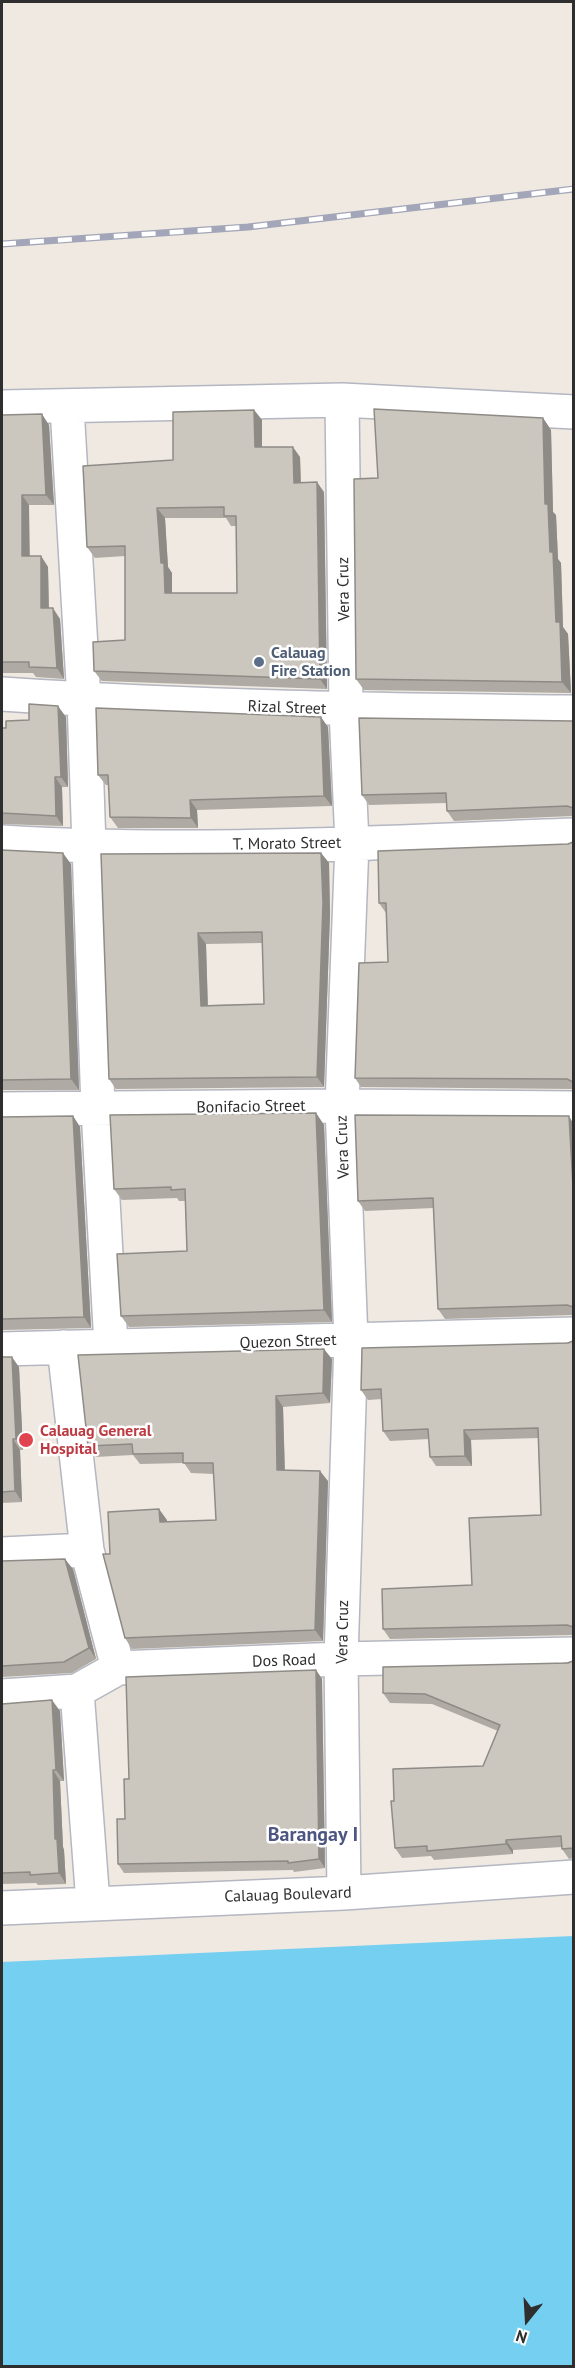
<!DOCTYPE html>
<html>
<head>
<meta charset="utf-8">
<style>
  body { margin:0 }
  #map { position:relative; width:575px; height:2368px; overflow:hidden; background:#efe9e1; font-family:"PT Sans",sans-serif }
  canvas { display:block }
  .frame { position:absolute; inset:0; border:3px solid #2e2e2e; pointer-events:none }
  .north { position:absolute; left:497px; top:2290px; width:60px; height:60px; -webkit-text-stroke:4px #fff; paint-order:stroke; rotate:198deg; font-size:16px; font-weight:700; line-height:24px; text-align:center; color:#2e2e2e }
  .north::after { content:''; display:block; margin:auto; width:21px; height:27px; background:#2e2e2e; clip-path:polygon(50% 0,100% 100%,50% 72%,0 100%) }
</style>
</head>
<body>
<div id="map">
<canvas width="575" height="2368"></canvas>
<div class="frame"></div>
<div class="north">N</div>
</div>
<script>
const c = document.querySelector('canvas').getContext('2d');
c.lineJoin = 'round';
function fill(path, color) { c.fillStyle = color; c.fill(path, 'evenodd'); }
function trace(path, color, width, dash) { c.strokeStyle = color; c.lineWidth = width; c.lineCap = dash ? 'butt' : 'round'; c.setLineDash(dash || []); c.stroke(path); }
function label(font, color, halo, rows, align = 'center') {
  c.font = font + ' "PT Sans",sans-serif'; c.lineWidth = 5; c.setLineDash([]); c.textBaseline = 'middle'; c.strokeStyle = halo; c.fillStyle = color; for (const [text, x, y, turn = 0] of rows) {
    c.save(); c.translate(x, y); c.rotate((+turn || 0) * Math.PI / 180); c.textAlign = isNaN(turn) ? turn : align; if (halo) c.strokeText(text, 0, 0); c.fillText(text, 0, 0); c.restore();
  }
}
const water = new Path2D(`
  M573 1936V2366H2V1962Z`);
const minor = new Path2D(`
  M342 400 346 710 352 843 342 1106 351 1340 341 1659 344 1893
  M2 407 342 400 574 412
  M67 407 84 700 98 1109 111 1346
  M2 694C192 707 383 710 574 712
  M2 842C192 854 383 842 574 835
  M2 1109 342 1106 574 1108
  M64 1347 87 1550 118 1668
  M2 1349 574 1334
  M2 1554 87 1550
  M77 1691 93 1903
  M2 1696 77 1691 118 1668 341 1659 574 1654
  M2 1908 344 1893 574 1877`);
const rail = new Path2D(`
  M2 244 248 227 574 189`);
const wall = new Path2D(`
  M254 410 262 420V447L300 457 301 482 324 492 327 689 102 681 94 671 125 640V556L95 558 87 547 173 460ZM165 518H226L231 526H237V593H172V573L168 567Z
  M2 415 49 425 54 505H29V556H41L48 567 49 608 60 619 64 679 36 677 33 673H2Z
  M543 418 551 430 553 512 556 515 558 559 561 563 563 627 568 634 571 693 364 690 356 679 378 478Z
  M66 717 68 787H62L63 826 2 824V728H6L29 720Z
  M573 721V816L454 821 447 811V803L369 805 362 795Z
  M328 727 332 806 197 810 198 828H118L110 817 109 785H106L98 775Z
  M573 842V1089L361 1087 355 1078 388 962 386 913 379 903Z
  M2 850 71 864 79 1090H2Z
  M321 853 329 863 330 914 324 1087 116 1089 109 1079 101 854ZM263 943 264 1004 208 1005 206 944Z
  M316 1113 324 1125 332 1322 129 1327 121 1316 187 1251 185 1201H179L177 1198 122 1200 114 1189Z
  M73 1116 80 1127 91 1328 2 1330V1117Z
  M573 1123V1315L445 1319 438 1309 434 1208 365 1211 358 1201Z
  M573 1341V1635L390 1639 383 1629 472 1585 541 1515 538 1438 471 1440 472 1466H436L430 1457 429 1439 390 1441 383 1431 382 1399 368 1400 361 1390Z
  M2 1357 19 1367 23 1450H20L22 1502 2 1503Z
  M332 1359 330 1403 283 1407 285 1470 328 1481 323 1641 132 1649 125 1638 110 1554 167 1520V1522L216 1520 214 1474 191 1473 184 1463 140 1464 133 1455 95 1457 88 1446Z
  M2 1561 73 1569 96 1659 72 1673 2 1677Z
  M573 1661V1858L569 1859 562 1849V1847L513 1850V1854L434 1860 431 1856 402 1858 395 1848 394 1801 483 1766 498 1731 432 1704 390 1703 383 1693Z
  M316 1670 322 1679 325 1868 294 1872 293 1870 124 1873 118 1864 125 1819 129 1779Z
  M2 1704 60 1711 64 1781H60L63 1847 64 1850 66 1884 38 1885 36 1883 2 1884Z`);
const shadedWall = new Path2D(`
  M254 410 262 420V458L255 447Z
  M42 414 49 425 54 505 46 495Z
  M543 418 551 430 553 512 556 515 558 559 561 563 563 627 568 634 571 693 562 682 556 622 545 504Z
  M293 447 300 457 301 493 294 483Z
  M317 482 324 492 327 689 320 679Z
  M22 495 29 505 30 567 22 556Z
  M157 508 165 518 168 567 172 573V603L165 593 161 563Z
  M41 556 48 567 49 619 41 608Z
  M53 608 60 619 64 679 57 668Z
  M58 706 66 717 68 787 61 777Z
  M321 717 328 727 332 806 324 796Z
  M55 777 62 787 63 826 56 816Z
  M190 800 197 810 198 828 191 818Z
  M63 853 71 864 79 1090 71 1079Z
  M321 853 329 863 330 914 324 1087 317 1077Z
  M198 933 206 944 208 1016 201 1006Z
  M316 1113 324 1125 332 1322 324 1310Z
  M73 1116 80 1127 91 1328 84 1317Z
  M569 1116 573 1123V1186Z
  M324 1349 332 1359 330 1403 323 1393Z
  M12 1357 19 1367 23 1450 16 1439Z
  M276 1396 283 1407 285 1481 277 1470Z
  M464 1430 471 1440 472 1466 465 1456Z
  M13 1439 20 1450 22 1502 15 1491Z
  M320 1471 328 1481 323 1641 315 1630Z
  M159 1509 167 1520V1532L160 1522Z
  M65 1559 73 1569 96 1659 89 1648Z
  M316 1670 322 1679 325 1868 319 1859Z
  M52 1700 60 1711 64 1781 56 1770Z
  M53 1770 60 1781 63 1847 64 1850 66 1884 59 1873 55 1839Z
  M506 1840 513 1850V1854L506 1844Z`);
const building = new Path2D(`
  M374 409 543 418 545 504H548L550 552H553L556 622H560L562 682 356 679 354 479 378 478Z
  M254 410 255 447H293L294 483 317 482 320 679 94 671 93 642 125 640V546L87 547 83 466 173 460V412ZM224 507V516H236L237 593H165L164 563H161L157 508Z
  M42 414 46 495H22V556H41V608H53L57 668 29 667V662H2V415Z
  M29 704 58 706 61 777H55L56 816 2 813V728H6V721L29 720Z
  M96 708 321 717 324 796 190 800 191 818 110 817 108 775H98Z
  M359 718 573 721V808L567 806 447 811 446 793 362 795Z
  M573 842V1082L567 1079 355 1078 359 963 388 962 386 903H379L378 851 568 844Z
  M2 850 63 853 71 1079 2 1080Z
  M321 853 323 903 317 1077 109 1079 101 854ZM262 932 264 1004 201 1006 198 933Z
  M316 1113 324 1310 121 1316 117 1254 187 1251 185 1189 171 1190V1187L114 1189 110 1115Z
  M355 1115 569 1116 573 1186V1307L567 1305 438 1309 433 1198 358 1201Z
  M73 1116 84 1317 2 1319V1117Z
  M573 1341V1627L567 1625 383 1629 382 1589 472 1585 469 1518 541 1515 538 1428 464 1430 465 1456 430 1457 428 1429 383 1431 381 1389 361 1390 362 1348 568 1343Z
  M324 1349 323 1393 276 1396 277 1470 320 1471 315 1630 125 1638 103 1554H110L108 1512 159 1509 160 1522 216 1520 213 1463H183V1453L133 1454 132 1444 88 1446 78 1355Z
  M2 1357H12L16 1439H13L15 1491 2 1492Z
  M65 1559 89 1648 64 1662 2 1666V1561Z
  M573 1661V1848L562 1849 561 1836 506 1840V1844L427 1851V1846L395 1848 391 1801H394L393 1769 483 1766 500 1725 425 1694 383 1693V1667L568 1663Z
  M316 1670 319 1859 288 1863V1861L118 1864 117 1819H125L124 1779H129L126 1677Z
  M52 1700 56 1770H53L55 1839H57L59 1873 30 1875V1872L2 1873V1704Z`);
const markers = [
  [259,662,6,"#5c6f8a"],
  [26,1440,8,"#e0444e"]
];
const streetNames = [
  ["Vera Cruz",344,589,-91],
  ["Rizal Street",287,708,2],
  ["T. Morato Street",287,844,-1],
  ["Bonifacio Street",251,1107,-1],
  ["Vera Cruz",343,1147,-92],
  ["Quezon Street",288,1342,-2],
  ["Vera Cruz",343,1632,-89],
  ["Dos Road",284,1661,-2],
  ["Calauag Boulevard",288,1895,-2]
];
const serviceNames = [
  ["Calauag",271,653],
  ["Fire Station",271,671]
];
const healthNames = [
  ["Calauag General",40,1431],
  ["Hospital",40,1449]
];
const quarterNames = [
  ["Barangay I",313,1835]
];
fill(water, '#75cff0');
trace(minor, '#b4b7c1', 36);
trace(minor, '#fff', 33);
trace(rail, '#a3a6b8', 7);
trace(rail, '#fff', 4.5, [14]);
fill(wall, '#afaba4');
fill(shadedWall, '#8e8b86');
fill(building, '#cbc7bf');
trace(building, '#8e8b86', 1.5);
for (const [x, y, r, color] of markers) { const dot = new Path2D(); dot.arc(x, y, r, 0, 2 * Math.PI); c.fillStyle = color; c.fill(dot); trace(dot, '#fff', 2); }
label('16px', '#2e2e2e', '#fff', streetNames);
label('bold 16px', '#4e5e75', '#fff', serviceNames, 'left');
label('bold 16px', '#be3a42', '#fff', healthNames, 'left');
label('bold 20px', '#4d5680', '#fff', quarterNames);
</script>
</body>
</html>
